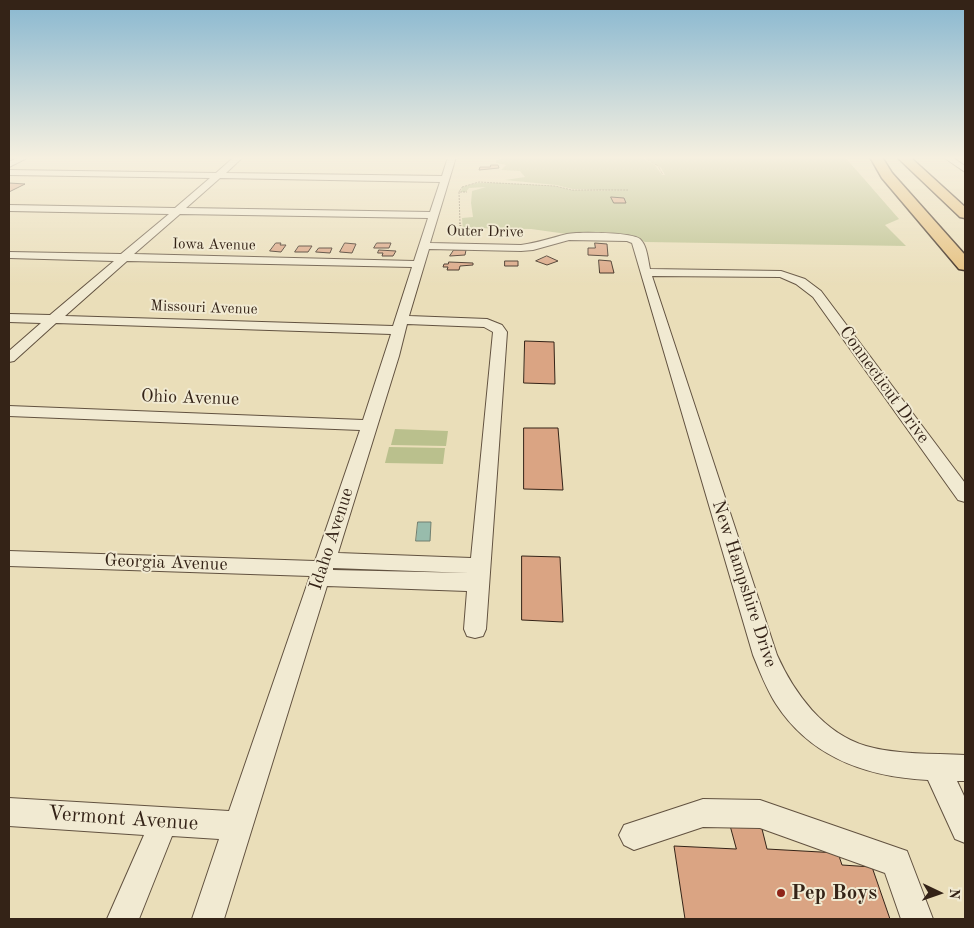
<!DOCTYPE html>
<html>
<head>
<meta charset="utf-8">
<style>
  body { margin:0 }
  #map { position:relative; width:974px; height:928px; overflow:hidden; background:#eadeb9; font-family:"Old Standard TT",serif }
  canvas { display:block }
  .frame { position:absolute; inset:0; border:10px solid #342317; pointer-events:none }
  .north { position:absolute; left:914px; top:868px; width:50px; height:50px; -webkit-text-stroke:4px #f1ead2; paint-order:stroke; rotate:93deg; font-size:14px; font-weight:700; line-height:20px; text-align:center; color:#342317 }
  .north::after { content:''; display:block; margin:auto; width:18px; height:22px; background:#342317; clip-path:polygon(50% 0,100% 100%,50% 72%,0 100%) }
</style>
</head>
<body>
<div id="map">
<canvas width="974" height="928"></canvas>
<div class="frame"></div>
<div class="north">N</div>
</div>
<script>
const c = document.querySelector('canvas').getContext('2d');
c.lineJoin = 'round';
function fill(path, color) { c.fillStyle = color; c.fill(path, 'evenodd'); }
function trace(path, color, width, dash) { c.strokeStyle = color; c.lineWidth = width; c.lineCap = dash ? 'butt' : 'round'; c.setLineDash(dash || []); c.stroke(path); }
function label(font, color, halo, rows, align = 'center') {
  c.font = font + ' "Old Standard TT",serif'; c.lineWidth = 4; c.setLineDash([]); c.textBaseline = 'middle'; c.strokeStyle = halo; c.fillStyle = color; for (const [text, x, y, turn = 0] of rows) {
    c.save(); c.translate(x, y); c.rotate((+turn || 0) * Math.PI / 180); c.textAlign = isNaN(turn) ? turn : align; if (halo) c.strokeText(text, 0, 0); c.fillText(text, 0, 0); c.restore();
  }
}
const green = new Path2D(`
  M496 157H641L655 165 662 175H665L661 168 644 157H845L899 219 885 225 906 246 645 242 635 237 608 232 567 234 531 229 467 228 466 231H463L462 218 473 217 471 203 472 191 486 187 469 188 466 192H461L462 187 478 183H500L555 186 571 190 628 191 572 189 556 185 505 180 525 177 520 171 501 170 506 165 496 163V160L502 158Z
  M395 429 448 431 446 446 391 445Z
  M389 447 445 448 443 464 385 463Z`);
const water = new Path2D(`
  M418 522H431L430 541H416Z`);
const building = new Path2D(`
  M491 165H498L499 168 479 170 480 167H490Z
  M9 183 25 184 9 192Z
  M611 197 624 198 626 203H614Z
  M276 243H281L280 245H286L281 252 270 251Z
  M345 243 356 244 352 253 340 252Z
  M377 243H391L389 248H374Z
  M595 243 607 244 608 256 588 255V248H595Z
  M299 246H312L308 252H295Z
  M319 248H332L330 253 316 252Z
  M379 250 396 251 393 256H382L383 253H378Z
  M454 250H466L465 255 450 256Z
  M547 256 558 261 547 265 536 261Z
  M599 260 611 261 614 273H600Z
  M505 261H518V266H505Z
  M449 262 473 263V265L460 266 459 270H447L448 267H443L444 264H448Z
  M525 341 554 342 555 384 524 383Z
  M524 428H558L563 490 524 489Z
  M522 556 560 557 563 622 522 620Z
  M730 824 761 825 767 849 838 853 842 865 872 867 890 919H685L674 846 736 849Z`);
const pathFar1 = new Path2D(`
  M642 157 658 166 663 175
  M459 192 462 187 479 182 555 186 572 190H628
  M460 224 459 192H467`);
const path = new Path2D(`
  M460 223 461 231`);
const minor = new Path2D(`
  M19 157H29L9 167V162Z
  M234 157H243L226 173 442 176 448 157H456L430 243 521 245C537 243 551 238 567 234 579 232 631 232 640 239 647 245 648 260 650 269L781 271 805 279 821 291 965 483V502L958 500 813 297 796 284 780 277 652 276 777 655C794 693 823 733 866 746 898 755 932 753 965 755V781H957L965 798V843L955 839 928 780C867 777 811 758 776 704 766 688 760 672 753 655L632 243 627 241 569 240 533 250 521 251 429 249 409 316 487 319 502 325 507 332 486 629 483 636 475 638 467 636 464 629 467 591 327 586 224 919H192L219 839 172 836 139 919H107L144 835 9 826V798L229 811 310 576 9 566V551L315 561 360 430 9 416V406L363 420 391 334 56 323 14 361 9 362V351L41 323 9 322V314L50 315 114 261 9 258V252L121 254 169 214 9 211V205L175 208 210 178 9 175V170L216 173ZM220 178 440 182 430 212 186 208ZM180 214 428 218 414 261 134 254ZM127 261 412 267 393 326 65 316ZM407 324 484 327 493 332 471 558 338 553 399 356ZM333 568 469 573 333 570Z
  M943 157H952L965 166V172Z
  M703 799 760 800 907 851 933 919H901L885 873 760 828 703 827 634 850 624 845 619 835 624 825Z`);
const highway = new Path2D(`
  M870 157H882L892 173 965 255V270L959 269 882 178Z
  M897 157H910L965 207V218L960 217Z`);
const markers = [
  [781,893,5,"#8f2418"]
];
const farStreetnames = [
  ["Outer Drive",485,232,1],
  ["Iowa Avenue",214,245,1],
  ["Missouri Avenue",204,308,2]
];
const streetNames = [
  ["Connecticut Drive",884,385,54],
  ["Ohio Avenue",190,398,2],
  ["Idaho Avenue",332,539,-72],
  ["Georgia Avenue",166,563,2],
  ["New Hampshire Drive",744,584,72]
];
const nearStreetnames = [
  ["Vermont Avenue",123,819,4]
];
const nearPoinames = [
  ["Pep Boys",791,893]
];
fill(green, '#bac08d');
fill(water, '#98bcac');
trace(water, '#707f70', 1);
fill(building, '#daa483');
trace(building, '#342317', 1);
trace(minor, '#625240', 2);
trace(highway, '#342317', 3);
trace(pathFar1, '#342317', 1, [0.5, 1]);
trace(path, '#342317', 2, [0.5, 2]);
fill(minor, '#f1ead2');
fill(highway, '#e5bf7c');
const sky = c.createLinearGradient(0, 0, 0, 287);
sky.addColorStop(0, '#88b7d0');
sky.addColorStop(0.55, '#f6f0e0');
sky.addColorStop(1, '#f6f0e000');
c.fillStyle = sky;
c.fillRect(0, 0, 974, 287);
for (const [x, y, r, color] of markers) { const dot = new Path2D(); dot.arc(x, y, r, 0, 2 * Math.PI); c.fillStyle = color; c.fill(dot); trace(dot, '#f1ead2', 2); }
label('15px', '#342317', '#f1ead2', farStreetnames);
label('18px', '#342317', '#f1ead2', streetNames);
label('21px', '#342317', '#f1ead2', nearStreetnames);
label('bold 21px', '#342317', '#f1ead2', nearPoinames, 'left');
</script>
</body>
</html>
